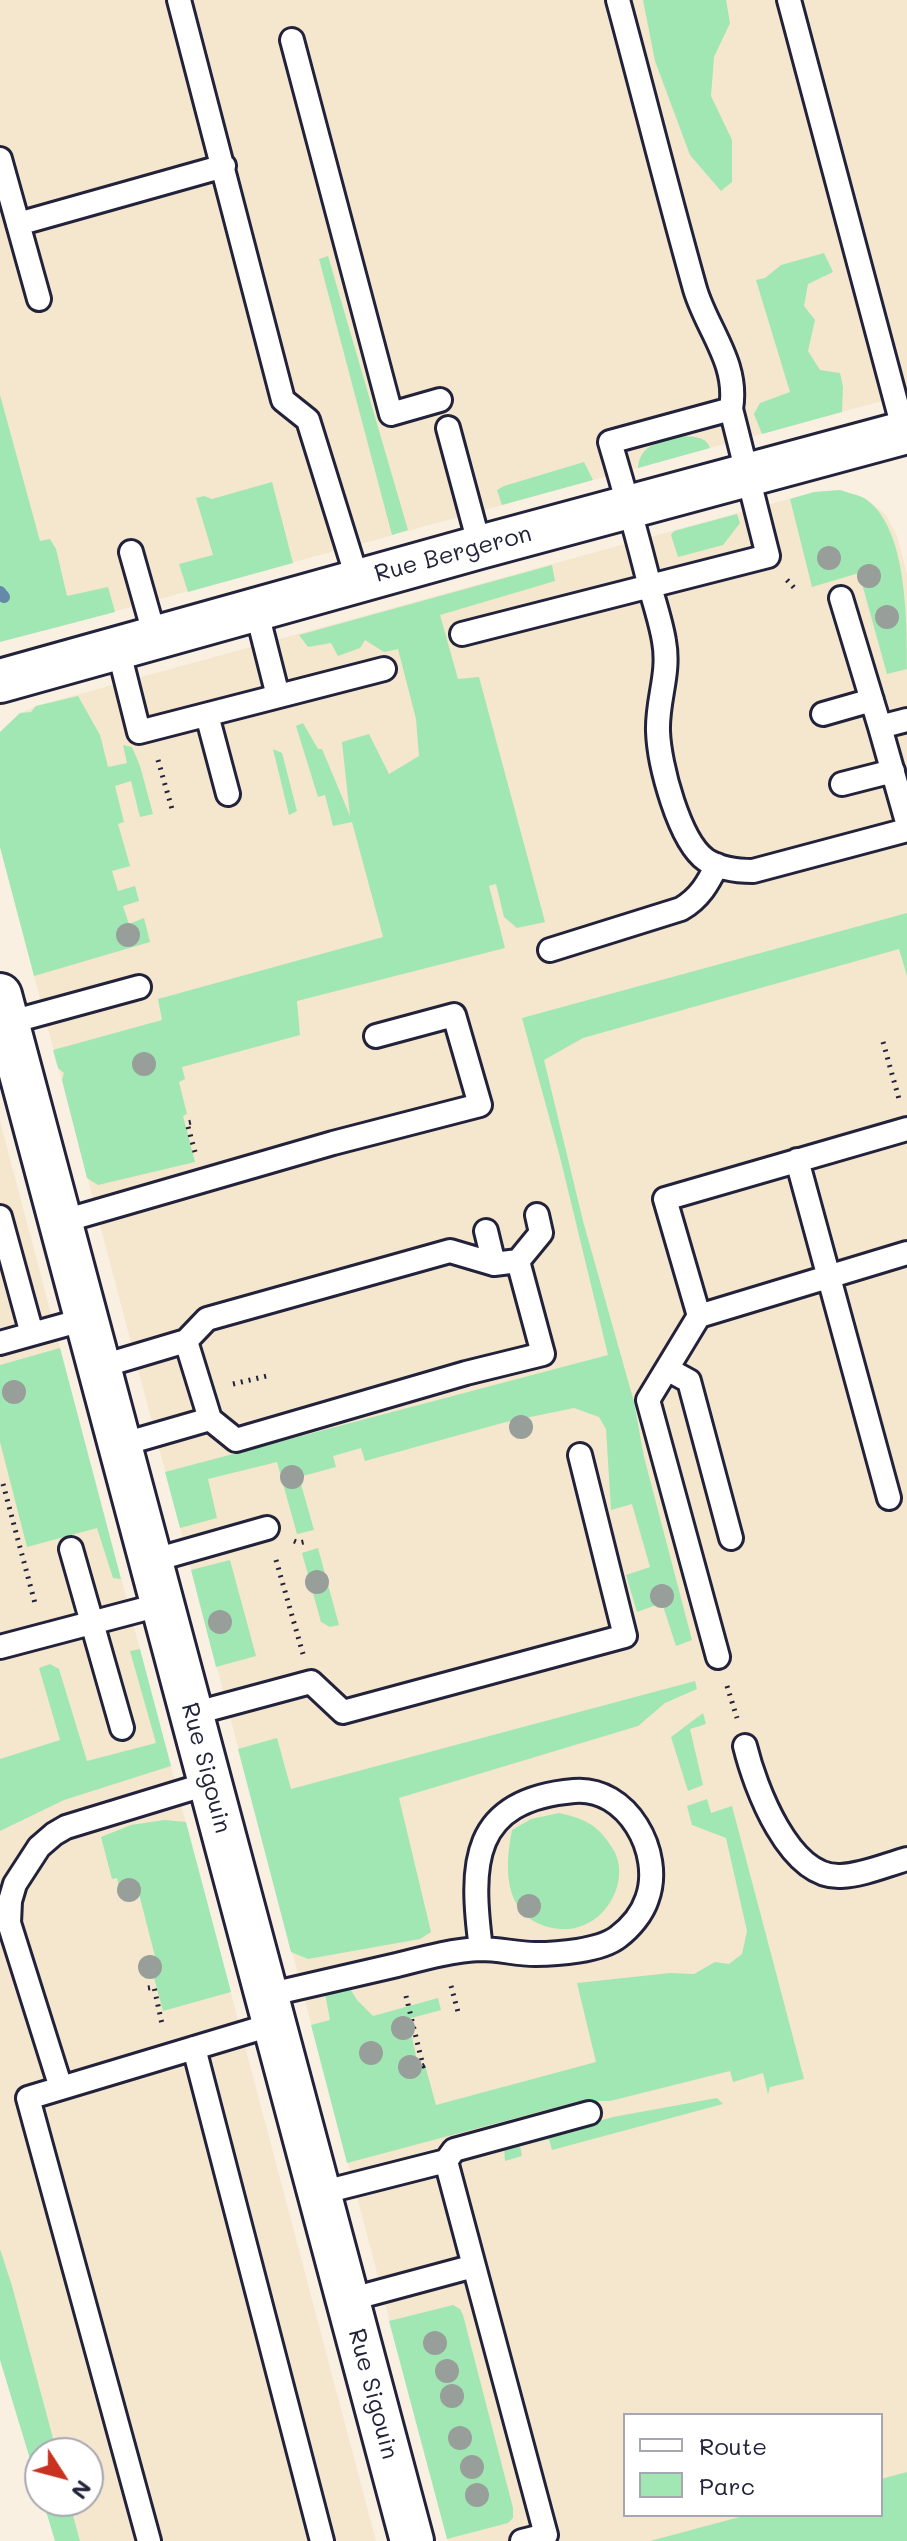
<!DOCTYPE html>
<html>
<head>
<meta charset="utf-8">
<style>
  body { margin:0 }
  #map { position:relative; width:907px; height:2541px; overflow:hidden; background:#f9f0e2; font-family:Mali,sans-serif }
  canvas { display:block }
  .legend { position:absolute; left:623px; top:2413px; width:260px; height:104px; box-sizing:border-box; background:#fff; border:2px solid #a7a7b1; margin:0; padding:10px 14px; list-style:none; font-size:24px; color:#22223b }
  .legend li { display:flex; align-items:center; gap:16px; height:40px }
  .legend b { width:40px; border:2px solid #a7a7b1 }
  .north { position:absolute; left:24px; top:2437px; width:80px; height:80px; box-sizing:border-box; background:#fff; border:2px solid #a7a7b1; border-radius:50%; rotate:126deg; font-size:22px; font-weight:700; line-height:32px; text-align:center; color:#22223b }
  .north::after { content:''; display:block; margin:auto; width:28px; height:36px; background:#c8321e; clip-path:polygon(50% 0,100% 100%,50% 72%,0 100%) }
</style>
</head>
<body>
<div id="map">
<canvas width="907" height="2541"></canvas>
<ul class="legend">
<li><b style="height:10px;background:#fff"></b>Route</li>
<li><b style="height:22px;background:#a1e7b3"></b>Parc</li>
</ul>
<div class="north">N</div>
</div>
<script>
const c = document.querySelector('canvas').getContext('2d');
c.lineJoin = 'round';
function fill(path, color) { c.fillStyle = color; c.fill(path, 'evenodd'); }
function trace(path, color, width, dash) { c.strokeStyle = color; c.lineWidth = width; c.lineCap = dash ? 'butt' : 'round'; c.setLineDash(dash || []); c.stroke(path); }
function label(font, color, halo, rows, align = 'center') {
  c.font = font + ' Mali,sans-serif'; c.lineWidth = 6; c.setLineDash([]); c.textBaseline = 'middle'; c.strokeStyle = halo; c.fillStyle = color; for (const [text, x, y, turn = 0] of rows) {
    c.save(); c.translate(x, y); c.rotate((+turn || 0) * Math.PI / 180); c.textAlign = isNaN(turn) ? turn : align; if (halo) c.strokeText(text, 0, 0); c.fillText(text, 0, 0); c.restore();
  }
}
const built = new Path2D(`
  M0 0H907V394L43 631 0 463Z
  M840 490 865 498 886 515 897 536 907 574V2541H448L0 847V732L20 713 36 706 814 492ZM625 2415H881V2515H625Z
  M0 1121 376 2541H67L57 2501H88V2453H44L0 2288Z`);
const green = new Path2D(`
  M643 0H726L730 23 714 57 711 96 732 140V182L721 191 690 155 655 61Z
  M824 253 833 272 808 284 804 306 815 320 808 351 820 370 840 373 843 387 842 412 762 434 754 414 760 403 790 392 756 280 765 278 781 265Z
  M328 256 408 530 392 535 319 259Z
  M0 395 40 541 50 539 56 549 67 596 108 587 115 612 0 642Z
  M682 436C694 437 706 436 710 448L638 468C640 443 661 442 682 436Z
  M584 462 593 480 502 505 497 490 504 486Z
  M272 482 293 563 188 592 179 564 213 555 196 498 204 496 212 499Z
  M840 490C848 493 856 494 864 498 907 525 907 618 907 669L887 674 859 573 812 587 790 499 814 492Z
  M737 514 740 523 723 545 678 557 671 535 674 531Z
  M552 565 555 581 440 615 458 679 479 677 545 922 517 928 504 917 496 884 489 886 505 948 297 1001 300 1035 182 1067 185 1079 179 1082 187 1114 183 1116 195 1162 98 1185 87 1178 62 1080 64 1073 58 1068 53 1050 162 1020 158 999 383 937 352 822 333 826 325 795 318 797 296 726 303 723 318 749H322L350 816 342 742 369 734 389 774 419 756 416 719 398 649 384 652 365 640 360 648 338 656 331 643 308 647 299 635Z
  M78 696 100 735 108 767 127 763 123 745 132 747 140 766 153 814 140 817 131 781 115 786 124 822 118 824 130 866 112 871 118 891 135 886 139 901 123 906 129 924 144 918 150 942 34 976 0 847V732L20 713 31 712 36 706Z
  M273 749 282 753 297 811 289 815Z
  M907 913V976L899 949 583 1038 544 1060 583 1221 634 1402 644 1457 692 1640 676 1646 662 1603 637 1612 626 1575 650 1567 632 1504 611 1510 606 1429 599 1417 574 1408 506 1422 365 1461 361 1448 333 1456 336 1467 299 1477 314 1530 297 1534 277 1462 208 1479 217 1518 180 1528 165 1472 608 1355 559 1153 522 1018Z
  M60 1348 121 1579 113 1578 97 1528 27 1547 0 1442V1365Z
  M318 1548 339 1625 330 1627 321 1622 302 1553Z
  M230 1560 256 1656 216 1667 191 1570Z
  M140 1649 171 1766 64 1800 0 1831V1759L60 1740 39 1668 50 1664 59 1669 87 1761 156 1743 130 1651Z
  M695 1681 697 1689 665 1703 638 1726 399 1798 431 1932 420 1939 308 1959 291 1952 238 1749 277 1738 291 1789Z
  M703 1713 706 1724 690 1729 703 1785 688 1791 671 1737Z
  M707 1799 711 1813 732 1806 804 2079 770 2087 768 2094 763 2073 733 2082 730 2071 610 2101H580L347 2163 311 2025 330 2020 325 1994 349 1987 357 2000 373 2016 438 1998 441 2010 408 2019 418 2065H425L436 2105 596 2062 577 1983 670 1973 694 1974 715 1962 729 1964 742 1954 747 1931 726 1838 692 1825 687 1806Z
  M559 1813C586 1819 598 1825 613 1849 629 1875 612 1914 584 1925 571 1931 554 1930 542 1925 503 1910 505 1865 512 1830L531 1819Z
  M164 1820 186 1822 231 1992 163 2011 153 1974 159 1972 136 1882 119 1886 117 1878 112 1879 101 1837 131 1825Z
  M717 2098 723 2104 552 2150 549 2139 520 2146 522 2156 505 2161 504 2147 613 2117Z
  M0 2249 12 2286 57 2453H40V2492L0 2360Z
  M453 2305 460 2309 463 2315 513 2508V2518L508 2523 447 2539 389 2321Z
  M907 2472V2541H650L747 2515H881V2479Z
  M43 2501H69L80 2541H55Z`);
const stream = new Path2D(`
  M0 592 4 597`);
const path = new Path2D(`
  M787 580 797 591
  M158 760 172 809
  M883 1042 899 1099
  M195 1152 187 1123 196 1121
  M233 1384 271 1375
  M3 1484 36 1607
  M294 1541 299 1543 308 1541
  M276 1560 303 1654
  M727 1686 737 1718
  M451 1986 458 2012
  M148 1988 154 1987 162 2024
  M406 1996 423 2066 425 2065`);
const lane = new Path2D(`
  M179 0 283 400 308 420 358 581
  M618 0C644 96 668 193 695 289 707 330 739 363 731 409
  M789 0 904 432
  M292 40 391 414 440 400
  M0 159 39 299
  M18 224 224 166
  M448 428 480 547
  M131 552 155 637
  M841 598 880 727
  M256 609 278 696
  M462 634C564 608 666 582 768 556L731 409 610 442C624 489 637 535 649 583 654 602 661 622 664 641 670 674 657 699 658 731 659 764 679 841 706 860 720 869 736 871 753 871L907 830
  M118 648 139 732 384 669
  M823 714 872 700
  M207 715 228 794
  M907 720 880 727 907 822
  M842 784 893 771
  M550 950 681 909C700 898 708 883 717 865
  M7 1023 139 987
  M797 1160 889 1498
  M0 1217 32 1334 86 1319
  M60 1222 333 1143 480 1105 454 1015 376 1036
  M486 1231 494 1264
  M518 1261 541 1233 537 1215
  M699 1316 907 1253
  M186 1341 207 1319 450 1251 494 1264 518 1261 543 1354 466 1373 236 1440 210 1419
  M0 1343 32 1334
  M99 1367 186 1341 210 1419 120 1445
  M667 1369 689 1381 731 1538
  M71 1549 122 1728
  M151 1561 267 1528
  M0 1647 163 1604
  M718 1657 648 1400 699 1316 665 1199 907 1129
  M192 1714 311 1682 343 1712 625 1636 580 1455
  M745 1746C755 1787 789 1879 841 1876 863 1875 886 1865 907 1859
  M267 1995C310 1985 354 1975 397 1965 424 1958 453 1950 481 1949 499 1949 517 1954 535 1954 557 1954 600 1951 618 1937 630 1928 642 1914 647 1899 664 1853 627 1786 574 1791 470 1800 470 1864 481 1949
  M194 2048 322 2541
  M61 2088 9 1923 10 1901 15 1884 39 1847 54 1834 66 1827 210 1783
  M446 2161 454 2150 589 2113
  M320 2193 446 2161 474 2266
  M348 2300 474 2266 546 2535 522 2541
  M149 2541 28 2098 274 2024`);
const street = new Path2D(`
  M0 681 480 547 907 432
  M0 995 412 2541`);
const trees = [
  [829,558],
  [869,576],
  [887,617],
  [128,935],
  [144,1064],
  [14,1392],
  [521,1427],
  [292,1477],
  [317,1582],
  [662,1596],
  [220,1622],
  [129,1890],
  [529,1906],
  [150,1967],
  [403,2028],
  [371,2053],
  [410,2067],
  [435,2343],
  [447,2371],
  [452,2396],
  [460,2438],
  [472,2467],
  [477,2495]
];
const streetNames = [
  ["Rue Bergeron",453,554,-15],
  ["Rue Sigouin",206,1768,75],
  ["Rue Sigouin",373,2394,75]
];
fill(built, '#f5e6ce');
fill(green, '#a1e7b3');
trace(stream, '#6689a9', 12);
trace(lane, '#22223b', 28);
trace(street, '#22223b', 48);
trace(path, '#22223b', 5, [2, 6]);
trace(lane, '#fff', 22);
trace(street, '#fff', 42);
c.fillStyle = '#989f9a';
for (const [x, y] of trees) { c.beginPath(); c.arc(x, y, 12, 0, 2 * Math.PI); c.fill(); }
label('24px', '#22223b', '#fff', streetNames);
</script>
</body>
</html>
